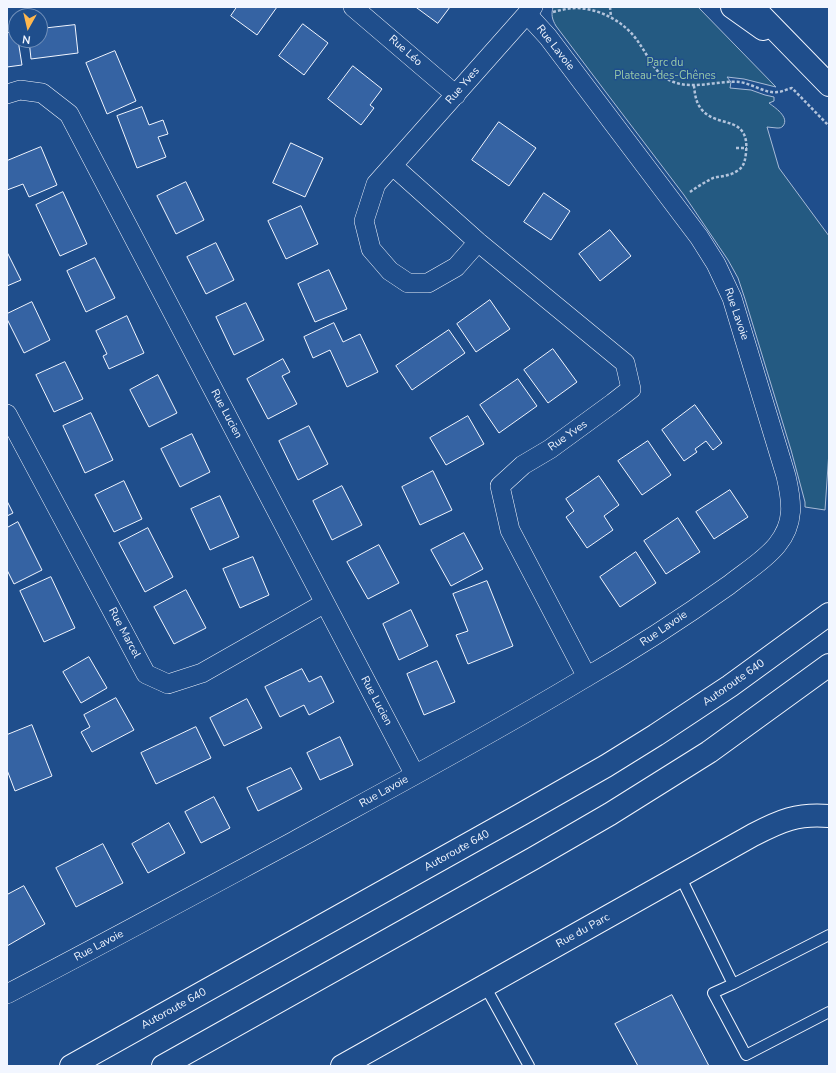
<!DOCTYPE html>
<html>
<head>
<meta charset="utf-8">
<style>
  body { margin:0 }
  #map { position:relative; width:836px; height:1073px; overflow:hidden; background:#1f4e8c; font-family:"Nunito Sans",sans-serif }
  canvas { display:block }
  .frame { position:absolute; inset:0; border:8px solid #f2f6ff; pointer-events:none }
  .north { position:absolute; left:8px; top:8px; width:40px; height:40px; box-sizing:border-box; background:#1f4e8c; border:1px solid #7391ba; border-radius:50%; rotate:188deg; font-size:11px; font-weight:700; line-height:16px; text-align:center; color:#f2f6ff }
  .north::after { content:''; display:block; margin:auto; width:14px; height:18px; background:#ffb74d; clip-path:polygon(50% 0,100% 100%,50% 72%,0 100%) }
</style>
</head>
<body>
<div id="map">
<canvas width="836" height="1073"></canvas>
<div class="frame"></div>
<div class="north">N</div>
</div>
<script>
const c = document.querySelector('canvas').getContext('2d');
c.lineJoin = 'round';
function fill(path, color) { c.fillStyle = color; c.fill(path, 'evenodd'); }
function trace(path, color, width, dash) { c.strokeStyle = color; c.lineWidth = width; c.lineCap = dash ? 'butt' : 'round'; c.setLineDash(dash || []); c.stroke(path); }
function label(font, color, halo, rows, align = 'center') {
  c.font = font + ' "Nunito Sans",sans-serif'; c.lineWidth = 3; c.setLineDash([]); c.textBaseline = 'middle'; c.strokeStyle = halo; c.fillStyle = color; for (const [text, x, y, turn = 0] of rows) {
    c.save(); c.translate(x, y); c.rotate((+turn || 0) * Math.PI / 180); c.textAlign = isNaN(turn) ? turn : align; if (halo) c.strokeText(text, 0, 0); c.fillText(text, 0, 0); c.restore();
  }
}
const green = new Path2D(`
  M553 7H698L776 87 744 79 727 77 731 82 730 88 751 90 765 95 774 97V101L769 103C774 107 790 117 783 126 781 128 780 128 777 128 774 128 770 127 767 127L779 168 829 236V451L825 510 805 507V502L791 450 745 299 738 278 728 260 684 195 605 91 556 26C552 19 551 15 553 7Z`);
const building = new Path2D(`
  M237 7H277L257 35 231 16Z
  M416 7H450L438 23Z
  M303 24 328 43 304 75 279 56Z
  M75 25 78 53 31 59 29 40H40V29Z
  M16 32V40H18L22 65 7 67V33Z
  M115 51 136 101 107 114 86 63Z
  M353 66 382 89 370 105 374 108 361 125 328 99Z
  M142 107 149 125 163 120 168 134 158 137 166 157 137 168 117 116Z
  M499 122 536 148 509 186 472 160Z
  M291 143 323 158 305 197 273 183Z
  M41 147 57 185 29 197 23 184 7 190V161Z
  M186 182 204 220 176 234 157 196Z
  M63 192 87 244 60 256 36 205Z
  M544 193 570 211 551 240 524 222Z
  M301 206 318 244 286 259 268 221Z
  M610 230 631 256 600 281 579 254Z
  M216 243 234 280 206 294 187 257Z
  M7 252 21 280 7 286Z
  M95 258 115 298 86 312 67 271Z
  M329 270 347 309 315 322 298 284Z
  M490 300 510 329 476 352 457 324Z
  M32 302 50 340 24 353 7 319V314Z
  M246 303 264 340 234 355 216 317Z
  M127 316 144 353 109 369 103 356 107 354 96 331Z
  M334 323 343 342 360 334 378 372 347 387 330 350 313 358 304 337Z
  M449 330 465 353 412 390 396 366Z
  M553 349 577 382 548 403 524 370Z
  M283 359 290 372 282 376 297 404 268 419 247 379Z
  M65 362 83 399 54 412 36 375Z
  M158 375 177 413 149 427 130 390Z
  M518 379 537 406 499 433 480 405Z
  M695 405 722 443 713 450 706 441 695 449 697 452 684 461 662 430Z
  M91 413 113 460 85 473 63 426Z
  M468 416 484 444 446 465 430 438Z
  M309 426 328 464 298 480 279 441Z
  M192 434 210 472 180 487 161 449Z
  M648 441 671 475 642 495 618 461Z
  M433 471 452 510 420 525 402 487Z
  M599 476 619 505 604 516 613 530 587 548 566 517 574 511 566 499Z
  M124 481 142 519 114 532 95 495Z
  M342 486 362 525 332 540 313 501Z
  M730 490 748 517 714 539 696 512Z
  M220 496 239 537 210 550 191 509Z
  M7 501 13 513 7 516Z
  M678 518 700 552 666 574 644 541Z
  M18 522 42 570 14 584 7 570V528Z
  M148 528 173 577 145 592 119 543Z
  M464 533 483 569 451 586 431 550Z
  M379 545 399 583 368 599 347 562Z
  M636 552 656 583 620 607 600 577Z
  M253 557 269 595 240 608 223 569Z
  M51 577 75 628 44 642 20 591Z
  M487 581 513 646 468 664 456 635 468 631 453 594Z
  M186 590 206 628 174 644 154 607Z
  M411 610 428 646 399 660 383 624Z
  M89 657 107 688 81 703 63 672Z
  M437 661 455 702 424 715 407 674Z
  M302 669 309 682 321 676 334 702 309 715 304 705 280 717 265 687Z
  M116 698 134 730 92 752 81 732 90 727 84 715Z
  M247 699 262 728 224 746 210 718Z
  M32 725 52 776 15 791 7 770V735Z
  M196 727 211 758 156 784 141 753Z
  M340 737 353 765 320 780 307 753Z
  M291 768 302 789 258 811 247 788Z
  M214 797 230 828 201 843 185 812Z
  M169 823 185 853 148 873 132 844Z
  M103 844 123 883 76 907 56 868Z
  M24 886 45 924 7 946V895Z
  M672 995 709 1066H638L615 1024Z`);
const path = new Path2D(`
  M610 7 611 17
  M553 12C561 10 569 8 577 8 602 9 626 23 639 43 647 54 653 69 664 77 687 93 714 80 739 82 751 83 766 94 777 92 782 92 787 89 792 88L829 126
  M736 148H747
  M690 192C697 187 705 182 713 178 721 176 730 176 737 171 744 167 745 161 746 153 750 115 719 128 703 111 696 104 695 95 694 86`);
const service = new Path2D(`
  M680 876 733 984 829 935
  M733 984 713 993 746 1055 829 1012
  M485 986 529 1066`);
const minor = new Path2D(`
  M353 7 456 95
  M7 94 20 90 42 93 69 114 415 775
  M393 166 478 242 625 363 631 389 613 403 550 449 523 465 500 486 510 530 587 677
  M478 242 456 267 428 283H408L390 271 371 249 364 221 376 184 533 7
  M7 414 146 674 168 684 202 673 325 603
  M7 994C103 944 199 892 294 841 389 789 485 738 578 682 630 652 680 620 729 585 745 572 764 561 777 545 795 523 792 502 786 476L732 298 716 264 699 237 548 37 527 14`);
const tertiary = new Path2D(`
  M732 7 763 29
  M753 7 829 85
  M342 1066 753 835C780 821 798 813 829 816`);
const motorway = new Path2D(`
  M71 1066 520 815 606 766 656 735 730 686 829 614
  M163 1066 534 858 610 814 709 752 829 665`);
const streetNames = [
  ["Rue Lavoie",555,48,52],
  ["Rue Léo",405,51,41],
  ["Rue Yves",463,86,-49],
  ["Rue Lavoie",736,314,71],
  ["Rue Lucien",226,414,62],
  ["Rue Yves",568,436,-35],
  ["Rue Lavoie",664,629,-34],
  ["Rue Marcel",124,633,62],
  ["Autoroute 640",734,683,-35],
  ["Rue Lucien",376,701,62],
  ["Rue Lavoie",384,792,-29],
  ["Autoroute 640",457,851,-29],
  ["Rue du Parc",583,931,-29],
  ["Rue Lavoie",99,946,-28],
  ["Autoroute 640",174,1009,-29]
];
const parkNames = [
  ["Parc du",665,63],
  ["Plateau-des-Chênes",665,76]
];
fill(green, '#245a82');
trace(green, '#a8bbd7', 1);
fill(building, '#3563a3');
trace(building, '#f2f6ff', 1);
trace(service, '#f2f6ff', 12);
trace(minor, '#f2f6ff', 20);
trace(tertiary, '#f2f6ff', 24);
trace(motorway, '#f2f6ff', 24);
trace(path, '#b3c4dc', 2.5, [3, 2]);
trace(service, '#1f4e8c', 10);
trace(minor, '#1f4e8c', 19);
trace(tertiary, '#1f4e8c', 22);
trace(motorway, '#1f4e8c', 22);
label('11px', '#f2f6ff', '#1f4e8c', streetNames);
label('11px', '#97c8a6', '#1f4e8c', parkNames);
</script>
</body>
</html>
